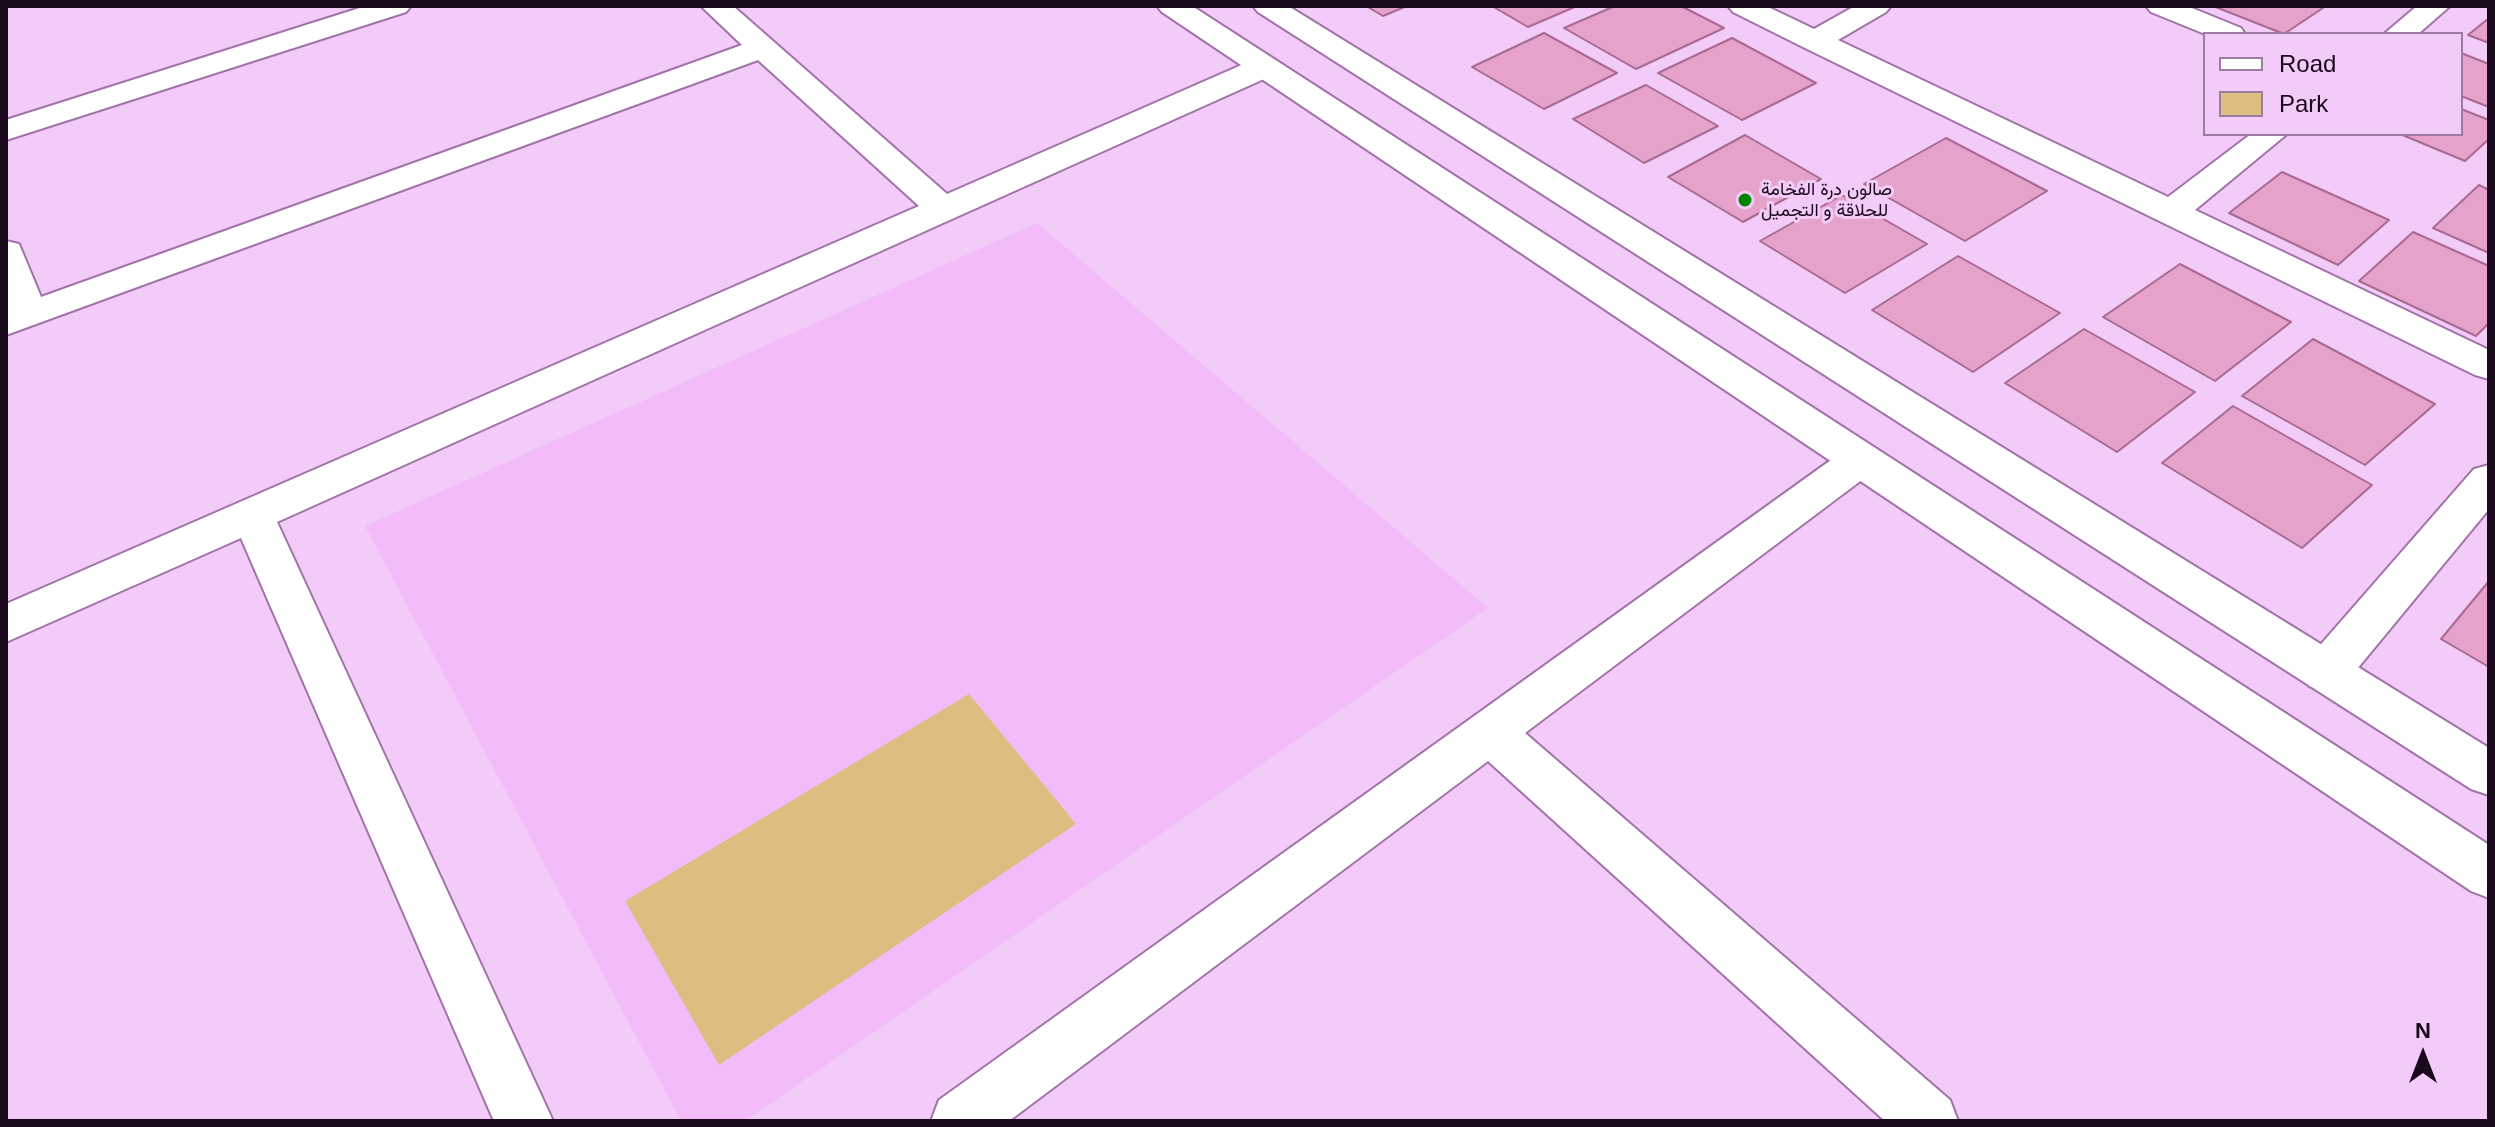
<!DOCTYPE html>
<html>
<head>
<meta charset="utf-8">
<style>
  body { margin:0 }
  #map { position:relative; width:2495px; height:1127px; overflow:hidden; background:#f3cbf9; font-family:Helvetica,sans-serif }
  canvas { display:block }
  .frame { position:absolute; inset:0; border:8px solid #1a081c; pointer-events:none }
  .legend { position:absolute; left:2203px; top:32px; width:260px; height:104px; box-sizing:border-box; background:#f3cbf9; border:2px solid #9c7da1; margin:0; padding:10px 14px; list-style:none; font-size:24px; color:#1a081c }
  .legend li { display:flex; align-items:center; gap:16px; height:40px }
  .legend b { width:40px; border:2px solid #9c7da1 }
  .north { position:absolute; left:2383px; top:1015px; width:80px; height:80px; -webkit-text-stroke:6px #f3cbf9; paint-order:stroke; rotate:0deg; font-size:22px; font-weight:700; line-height:32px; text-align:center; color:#1a081c }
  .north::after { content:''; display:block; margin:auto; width:28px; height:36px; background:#1a081c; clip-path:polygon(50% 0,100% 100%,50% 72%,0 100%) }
</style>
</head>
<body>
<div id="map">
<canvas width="2495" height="1127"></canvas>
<div class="frame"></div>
<ul class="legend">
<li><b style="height:10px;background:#fff"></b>Road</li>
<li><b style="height:22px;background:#debd81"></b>Park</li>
</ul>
<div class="north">N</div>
</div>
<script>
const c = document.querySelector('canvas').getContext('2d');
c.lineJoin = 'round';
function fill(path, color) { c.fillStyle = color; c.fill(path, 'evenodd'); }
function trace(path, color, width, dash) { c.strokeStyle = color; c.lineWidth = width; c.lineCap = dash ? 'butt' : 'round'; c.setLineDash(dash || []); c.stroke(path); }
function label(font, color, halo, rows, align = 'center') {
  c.font = font + ' Helvetica,Vazirmatn,sans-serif'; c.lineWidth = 6; c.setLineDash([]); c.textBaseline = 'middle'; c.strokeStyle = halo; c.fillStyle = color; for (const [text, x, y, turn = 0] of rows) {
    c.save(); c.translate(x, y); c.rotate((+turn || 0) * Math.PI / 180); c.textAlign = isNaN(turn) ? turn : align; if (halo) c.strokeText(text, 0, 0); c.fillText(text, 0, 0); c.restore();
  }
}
const built = new Path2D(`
  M1037 223 1488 608 745 1121H681L365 526Z`);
const green = new Path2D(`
  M969 694 1076 824 719 1065 625 901Z`);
const building = new Path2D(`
  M1366 6H1407L1383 16Z
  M1492 6H1577L1528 27Z
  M1615 6H1681L1724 28 1636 69 1564 28Z
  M2213 6H2326L2284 34Z
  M2489 18V43L2468 35Z
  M1544 33 1617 73 1544 109 1472 67Z
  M1732 38 1816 83 1742 120 1658 73Z
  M2461 53 2489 64V107L2461 96Z
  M1646 85 1718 126 1644 163 1573 119Z
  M2461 109 2489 120V139L2465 161 2400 134H2461Z
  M1745 135 1821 179 1743 222 1668 177Z
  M1946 138 2047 191 1965 241 1864 184Z
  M2282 172 2389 220 2338 265 2229 213Z
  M2479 185 2489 190V253L2433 228Z
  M1842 195 1927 244 1845 293 1760 241Z
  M2413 232 2489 266V323L2476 336 2359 281Z
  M1958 256 2060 313 1973 372 1872 310Z
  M2180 264 2291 322 2215 381 2103 317Z
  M2084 329 2195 392 2117 452 2005 383Z
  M2313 339 2435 404 2365 465 2242 396Z
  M2233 406 2372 485 2302 548 2162 463Z
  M2489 581V667L2441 639Z`);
const minor = new Path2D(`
  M366 6H411L406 12 6 140V120Z
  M701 6H733L947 194 1253 60 1264 58 1275 60 1279 67 1275 74 277 522 553 1121H494L241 538 6 642V604L919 206 758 60 6 335 8 309 6 241 19 244 41 297 742 45Z
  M1728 6H1766L1814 29 1855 6H1891L1886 12 1838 40 2168 197 2251 134H2287L2195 210 2489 350V379L2475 375 1803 47 1733 12Z
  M2146 6H2187L2241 28 2245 34H2205L2151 12Z
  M2417 6H2450L2418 34H2384Z
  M1860 445 1875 450 1881 460 1875 470 1525 733 1950 1100 1958 1121H1885L1488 761 1009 1121H931L939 1100 1845 450Z
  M2489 465V509L2343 686 2326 691 2309 686 2303 672 2309 658 2474 469Z`);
const tertiary = new Path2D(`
  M1157 6H1192L2489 845V898L2471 891 1162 12Z
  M1253 6H1288L2489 748V795L2471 789 1258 12Z`);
const markers = [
  [1745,200,8,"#008300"]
];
const farPoinames = [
  ["صالون درة الفخامة",1761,190],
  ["للحلاقة و التجميل",1761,211]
];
fill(built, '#f3bbfa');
fill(green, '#debd81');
fill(building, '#e5a2cb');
trace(building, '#a86a90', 2);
trace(minor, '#a173a8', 4);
trace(tertiary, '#a173a8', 4);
fill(minor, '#fff');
fill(tertiary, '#fff');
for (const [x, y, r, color] of markers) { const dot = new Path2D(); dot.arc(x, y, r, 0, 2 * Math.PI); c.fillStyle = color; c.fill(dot); trace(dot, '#f3cbf9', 3); }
label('18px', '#1a081c', '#f3cbf9', farPoinames, 'left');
</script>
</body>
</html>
